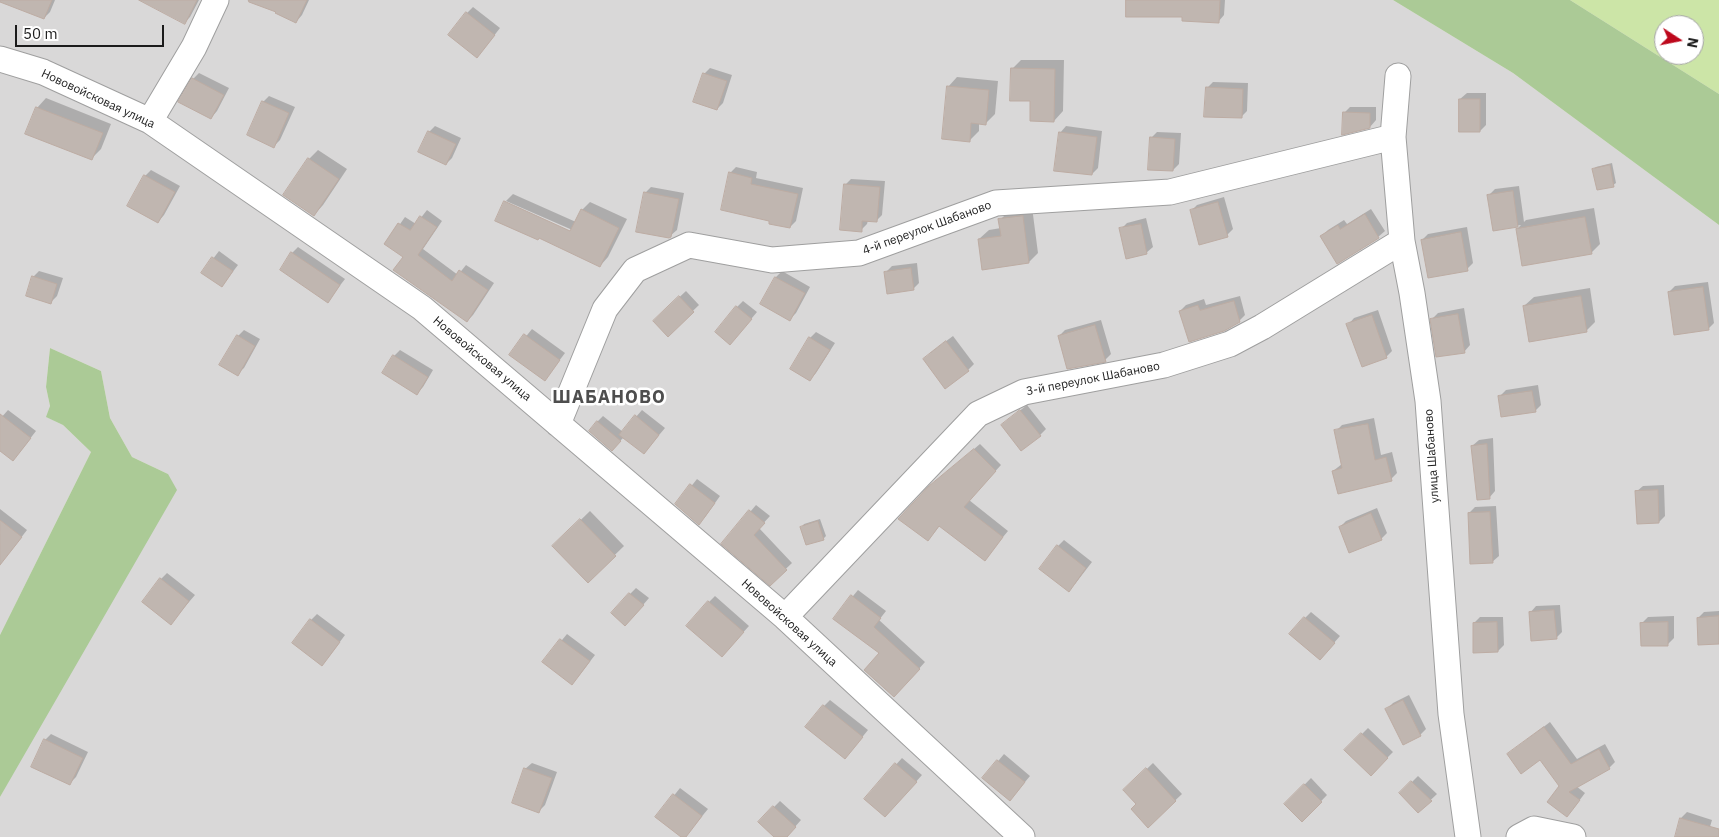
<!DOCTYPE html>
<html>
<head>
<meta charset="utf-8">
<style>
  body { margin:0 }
  #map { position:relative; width:1719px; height:837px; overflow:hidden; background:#ece7e0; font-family:"IBM Plex Sans",sans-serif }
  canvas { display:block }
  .north { position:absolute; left:1654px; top:15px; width:50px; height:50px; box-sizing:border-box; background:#fff; border:1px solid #a4a4a4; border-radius:50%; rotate:101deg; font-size:14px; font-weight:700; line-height:20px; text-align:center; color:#1b1b1b }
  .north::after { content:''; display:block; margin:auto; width:18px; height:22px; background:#bd081c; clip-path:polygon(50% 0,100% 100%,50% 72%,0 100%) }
  .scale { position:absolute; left:15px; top:25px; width:149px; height:22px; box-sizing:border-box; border:2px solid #1b1b1b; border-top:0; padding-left:6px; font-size:15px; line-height:18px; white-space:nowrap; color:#1b1b1b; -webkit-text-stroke:4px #fff; paint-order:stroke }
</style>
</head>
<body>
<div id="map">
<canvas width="1719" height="837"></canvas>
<div class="north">N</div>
<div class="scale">50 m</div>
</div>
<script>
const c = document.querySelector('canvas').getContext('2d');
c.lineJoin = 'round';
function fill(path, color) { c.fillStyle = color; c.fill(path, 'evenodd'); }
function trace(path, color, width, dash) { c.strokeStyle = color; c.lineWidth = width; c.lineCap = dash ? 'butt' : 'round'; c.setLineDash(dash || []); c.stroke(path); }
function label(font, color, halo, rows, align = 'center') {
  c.font = font + ' "IBM Plex Sans",sans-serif'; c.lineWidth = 5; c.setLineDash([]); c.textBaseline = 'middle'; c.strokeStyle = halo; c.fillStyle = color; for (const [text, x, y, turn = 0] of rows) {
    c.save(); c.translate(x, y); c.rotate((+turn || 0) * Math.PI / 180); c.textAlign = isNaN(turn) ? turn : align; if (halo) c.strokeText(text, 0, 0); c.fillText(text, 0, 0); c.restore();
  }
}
const residential = new Path2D(`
  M0 0H1393L1513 73 1719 225V837H0V797L168 474 132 457 110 418 101 371 50 348 46 387 50 406 47 417 63 425 91 452 0 635Z`);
const grass = new Path2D(`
  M1570 0H1719V94ZM1664 25H1694V55H1664Z`);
const forest = new Path2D(`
  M1393 0H1570L1719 94V225L1513 73Z
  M50 348 101 371 110 418 132 457 168 474 177 490 0 797V635L91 452 63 425 46 417 50 406 46 387Z`);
const shadow = new Path2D(`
  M15 0H55L50 12 44 18Z
  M142 0H199L190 17 184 23Z
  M247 0H309L302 15 296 22 277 11Z
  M1127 0H1225L1224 15 1218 22 1183 16Z
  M473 7 500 28 483 50 467 13Z
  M1021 60H1064L1063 111 1054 121 1031 100 1012 69Z
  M710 68 732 75 723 103 717 109 704 74Z
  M199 73 229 88 217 111 211 118 193 79Z
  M957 77 998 81 995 114 986 123H979V131L969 141 948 87Z
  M1213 82 1248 83 1247 111 1241 117 1207 88Z
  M1467 93H1486V125L1480 131 1460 99Z
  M269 96 295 107 280 140 274 146 263 102Z
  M46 98 111 124 101 149 92 158 37 108Z
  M1350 107H1376V120L1370 127 1344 113Z
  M435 126 461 138 452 158 446 164 429 132Z
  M1066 126 1102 131 1098 168 1092 174 1060 133Z
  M1157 132 1181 133 1179 164 1173 170 1151 138Z
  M318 150 347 169 323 205 314 215 309 159Z
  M1612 163 1616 183 1613 185 1594 169 1596 167Z
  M736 167 757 172 756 178 803 188 796 221 790 227 730 173Z
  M151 170 180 186 164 215 158 222 145 176Z
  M851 179 885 181 882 215 876 221 868 220 867 224 861 230 845 185Z
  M1519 186 1524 222 1526 220 1594 208 1600 244 1591 253 1517 229 1521 225 1494 229 1489 195 1495 189Z
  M651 187 684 193 677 230 670 236 645 193Z
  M513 194 576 222 582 210 590 202 627 219 608 257 600 266 539 237 537 239 496 221 505 202ZM506 201 577 232 576 234 506 204Z
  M1224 197 1233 229 1227 235 1191 211 1197 205Z
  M1032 207 1038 253 1029 262 979 239 989 230 1001 228 1000 220 1009 211Z
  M1371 209 1385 231 1378 237 1338 262 1322 236 1328 230 1344 220 1347 224Z
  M427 210 442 221 423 249 458 275 466 265 494 283 473 315 467 321 405 257 386 244 405 217 416 224Z
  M1146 218 1153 247 1146 253 1121 229 1127 223Z
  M1467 227 1473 263 1467 269 1422 240 1428 234Z
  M298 247 345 279 328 301 292 253Z
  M219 251 238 265 222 286 203 272Z
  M917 263 919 283 913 289 886 272 892 266Z
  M39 271 63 278 57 296 51 302 33 277Z
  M782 271 810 287 796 313 790 319 762 304 776 277Z
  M1708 282 1714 323 1708 329 1669 292 1675 286Z
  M1590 288 1595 322 1586 331 1524 306 1534 297Z
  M686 291 699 305 668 335 654 321Z
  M1240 296 1245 315 1239 321 1180 311 1186 305 1204 299 1206 305Z
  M743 301 757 312 736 337 737 307Z
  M1464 308 1470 345 1464 352 1432 319 1438 313Z
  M1378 310 1392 351 1386 357 1348 325 1354 318Z
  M1101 320 1111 354 1105 360 1059 336 1065 330Z
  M532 329 565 353 550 373 511 355Z
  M244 330 260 339 244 368 237 374 238 336Z
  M816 332 835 343 816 373 810 379V338Z
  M953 336 974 364 968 370 930 353Z
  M400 350 433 370 423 387 417 393 384 372 394 356Z
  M1538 385 1541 405 1535 411 1500 396 1506 390Z
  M1027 405 1046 429 1040 435 1002 425Z
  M8 410 36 431 19 453 0 450V419Z
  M642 410 665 428 644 453 624 437 618 443 597 422 603 416 623 432Z
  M1374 418 1381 455 1392 452 1397 473 1391 479 1333 471 1342 464 1336 431 1342 425Z
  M1493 438 1495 491 1489 498 1472 446 1479 440Z
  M980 444 1001 465 969 500 1008 531 985 559 940 525 934 533 937 480Z
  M697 479 720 496 705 517 677 504Z
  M1664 485 1665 516 1659 522 1636 492 1643 486Z
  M756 505 770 516 759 528 792 563 770 584 723 544Z
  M1496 506 1499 556 1492 562 1469 513 1475 507Z
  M1377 508 1387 533 1381 539 1340 527 1346 521Z
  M0 509 27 530 10 552 0 556Z
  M590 511 624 546 588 581 554 546Z
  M820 519 826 536 823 539 802 527 804 524Z
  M1064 540 1092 562 1075 584 1058 546Z
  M167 573 195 595 171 623 161 579Z
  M636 588 649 598 631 619 630 594Z
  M858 590 886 611 879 620 925 662 900 690 880 653 835 618Z
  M715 596 749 626 728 649 709 602Z
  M1560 605 1562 632 1556 638 1530 613 1536 606Z
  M1719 611V642L1698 618 1704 612Z
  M1311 612 1340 636 1320 659 1305 618Z
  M317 614 345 635 328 658 311 620Z
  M1674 616V638L1668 644 1642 623 1648 617Z
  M1480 617H1503L1504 645 1498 651 1474 623Z
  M567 634 595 655 578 677 544 662Z
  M1409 695 1426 729 1420 735 1387 709 1393 703Z
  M830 700 868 730 851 751 824 706Z
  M1550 722 1577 759 1605 744 1615 762 1609 768 1576 786 1585 793 1573 809 1560 786 1540 758 1508 754Z
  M1368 728 1393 752 1371 774 1346 750Z
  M51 734 88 752 76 777 70 783 45 740Z
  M1004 754 1030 776 1016 793 984 778Z
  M902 758 922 775 891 810 866 798Z
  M532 763 557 772 545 805 539 811 525 769Z
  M1153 763 1182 794 1148 826 1138 803 1125 790Z
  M1418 776 1437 794 1418 812 1401 793Z
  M1311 778 1327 795 1302 821 1286 804Z
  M680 788 708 809 685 837H683L657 817Z
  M780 801 801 820 786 837H776L774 807Z
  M1687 812 1712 820 1707 837H1676L1681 818Z`);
const building = new Path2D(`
  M0 0H52L44 19 0 2Z
  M139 0H197L185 24Z
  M249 0H307L296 23 275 13 276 12 249 2Z
  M1126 0H1220L1219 23 1182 21V17H1126Z
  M466 12 495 35 477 58 448 35Z
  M1011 68 1055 69 1054 122 1030 121V101H1010Z
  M703 73 727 81 717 110 693 102Z
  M192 78 224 95 211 119 178 102Z
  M947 86 989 90 986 125 971 123 970 142 942 139Z
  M1206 87 1243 89 1242 118 1204 117Z
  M1459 99H1480V132H1459Z
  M262 101 289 113 274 148 247 135Z
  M36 107 103 133 92 160 25 134Z
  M1343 112 1370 113V128L1342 135Z
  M428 131 456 144 446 165 418 152Z
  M1059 132 1097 137 1092 175 1054 171Z
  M1150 137 1175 139 1173 171 1148 170Z
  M308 158 339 179 314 216 283 195Z
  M1610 165 1614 187 1597 190 1592 169Z
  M729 172 752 178 751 184 798 194 790 228 769 224V221L721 210Z
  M144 175 175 192 158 223 127 206Z
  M844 184 880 187 877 222 862 221V232L840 230Z
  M1513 191 1518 227 1493 231 1487 195Z
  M644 192 679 199 671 237 669 238 636 232Z
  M504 201 570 231 581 209 619 228 600 267 539 238 538 240 495 221Z
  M1218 202 1228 237 1199 245 1190 210Z
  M1365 214 1379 238 1337 264 1320 236 1338 225 1340 229Z
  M420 216 437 227 418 255 452 281 459 270 488 290 467 322 393 270 403 257 384 244 398 223 410 230Z
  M1023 216 1029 263 982 270 978 239 1001 236 998 219Z
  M1585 217 1592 254 1522 266 1516 229Z
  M1141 224 1147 254 1126 259 1119 228Z
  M1461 232 1468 271 1428 278 1421 240Z
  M291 252 340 285 328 303 280 270Z
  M212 257 233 271 222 287 201 273Z
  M911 268 914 290 887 294 884 272Z
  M32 276 57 284 51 304 26 296Z
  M775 277 805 293 790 321 760 304Z
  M1703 287 1709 330 1674 335 1668 292Z
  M679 296 694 312 668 337 653 321Z
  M1581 296 1587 332 1529 342 1523 306Z
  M1234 301 1240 322 1224 331 1189 342 1179 311 1198 305 1200 310Z
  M736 306 752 319 730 345 715 332Z
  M1458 314 1465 353 1436 357 1430 319Z
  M1372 315 1387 358 1362 367 1346 324Z
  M1095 325 1106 362 1067 369 1058 336Z
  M524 334 560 360 545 381 509 355Z
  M237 335 255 346 238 376 219 365Z
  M809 337 830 350 810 381 790 369Z
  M946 341 969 371 945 389 923 359Z
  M393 355 428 377 417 395 382 373Z
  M1532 391 1536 412 1501 417 1498 396Z
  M1020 410 1041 436 1021 451 1001 425Z
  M0 414 31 438 13 461 0 451Z
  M635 415 659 435 644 454 619 435Z
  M597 421 621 441 612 451 589 431Z
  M1368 424 1375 460 1386 457 1392 481 1338 494 1332 471 1342 468 1334 430Z
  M1487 444 1490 499 1477 500 1471 446Z
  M974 449 996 471 964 507 1003 537 985 561 939 526 928 541 898 519 929 486Z
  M690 484 715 503 699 525 675 504Z
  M1658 490 1659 523 1637 524 1635 491Z
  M749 510 765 523 754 535 787 570 770 586 721 544Z
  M1490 512 1493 563 1470 564 1468 513Z
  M1371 513 1382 540 1349 553 1339 527Z
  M580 519 616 556 588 583 552 546Z
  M0 520 22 537 0 565Z
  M818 521 824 540 806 545 800 527Z
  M1057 545 1086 568 1069 592 1039 569Z
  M160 578 189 601 171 625 142 602Z
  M629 593 644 605 625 626 611 613Z
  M851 595 881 618 874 627 920 669 894 697 864 670 879 653 833 619Z
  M708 601 744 632 722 657 686 626Z
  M1554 610 1557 639 1531 641 1529 612Z
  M1719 616V644L1698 645 1697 618Z
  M1304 617 1335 643 1320 660 1289 634Z
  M310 619 340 642 322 666 292 643Z
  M1497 622 1498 652 1473 653V623Z
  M1668 622V646H1641L1640 623Z
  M560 639 590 661 572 685 542 662Z
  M1403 700 1421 736 1403 745 1385 709Z
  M823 705 863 737 845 759 805 727Z
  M1544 727 1571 764 1599 749 1610 769 1569 792 1580 800 1567 817 1547 802 1559 786 1540 760 1521 774 1507 754Z
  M1361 733 1388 758 1371 776 1344 750Z
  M44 739 83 758 70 785 31 767Z
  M997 760 1025 782 1010 801 982 778Z
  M895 763 917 782 885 817 864 799Z
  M524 768 552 778 539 813 512 803Z
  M1146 768 1176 801 1148 828 1131 809 1136 804 1123 790Z
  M1411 781 1432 801 1418 813 1399 793Z
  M1304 784 1322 802 1302 822 1284 804Z
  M673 794 702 816 686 837H681L655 817Z
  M773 806 796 827 787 837H774L758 822Z
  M1680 818 1719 829V837H1675Z`);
const minor = new Path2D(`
  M0 59 43 72 150 121 422 308 785 617 1022 837
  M1398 76 1393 137 1402 241 1412 293 1428 401 1451 714 1468 837
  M150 121 194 47 216 0
  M558 424 605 309 635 270 689 245 772 260 859 253 996 203 1170 192 1393 137
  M785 617 978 414 1024 392 1164 365 1230 344 1262 327 1402 241
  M1519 837 1534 829 1573 837`);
const streetNames = [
  ["Нововойсковая улица",98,99,25],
  ["4-й переулок Шабаново",927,228,-20],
  ["Нововойсковая улица",482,359,40],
  ["3-й переулок Шабаново",1093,379,-11],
  ["улица Шабаново",1432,456,-94],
  ["Нововойсковая улица",789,623,42]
];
const districtNames = [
  ["ШАБАНОВО",609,398]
];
fill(residential, '#d9d8d8');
fill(grass, '#cce5a7');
fill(forest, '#abca96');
fill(shadow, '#0003');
fill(building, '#c0b6b0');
trace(building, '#bdaca3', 1);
trace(minor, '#9f9f9f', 27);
trace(minor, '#fff', 25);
label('12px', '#1b1b1b', '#fff', streetNames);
c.letterSpacing = '1px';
label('bold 18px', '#4e4e4e', '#fff', districtNames);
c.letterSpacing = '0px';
</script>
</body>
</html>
